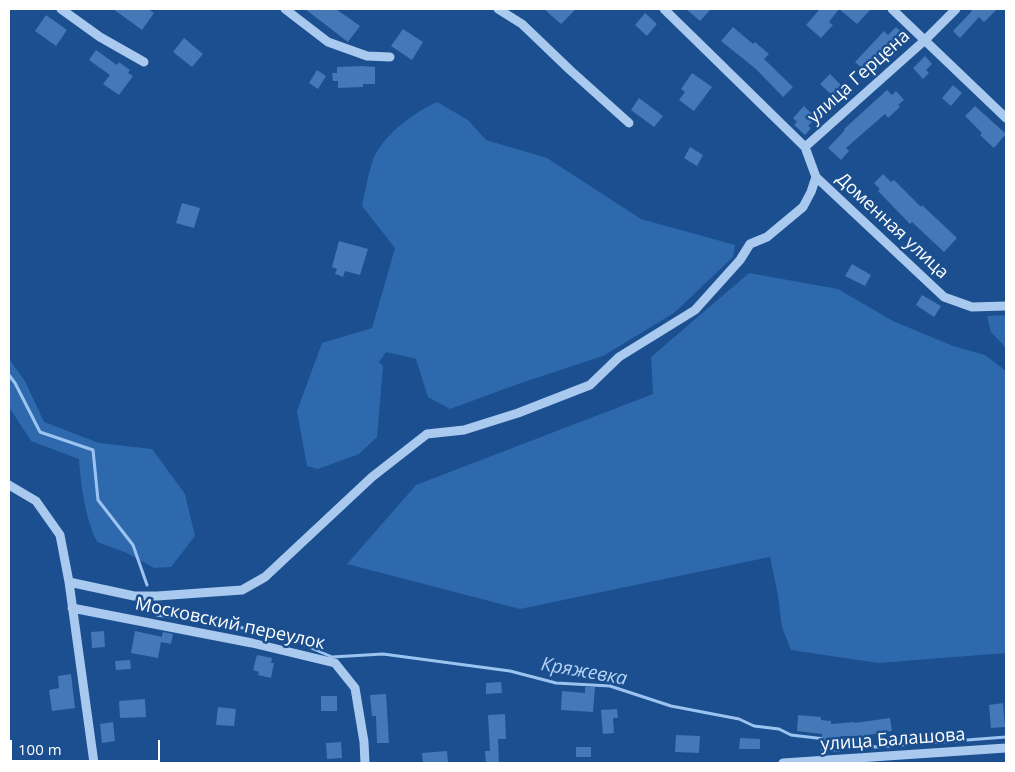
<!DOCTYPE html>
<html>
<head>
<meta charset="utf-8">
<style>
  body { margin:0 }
  #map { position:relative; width:1015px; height:772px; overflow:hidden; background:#1b4f8f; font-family:"Open Sans",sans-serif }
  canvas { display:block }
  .frame { position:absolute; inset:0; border:10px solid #fff; pointer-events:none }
  .scale { position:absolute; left:10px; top:740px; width:150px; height:22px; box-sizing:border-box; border:2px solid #fff; border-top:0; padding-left:6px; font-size:15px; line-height:18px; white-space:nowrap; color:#fff; -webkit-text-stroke:4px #1b4f8f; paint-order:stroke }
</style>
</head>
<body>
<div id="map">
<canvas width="1015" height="772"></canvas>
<div class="frame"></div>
<div class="scale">100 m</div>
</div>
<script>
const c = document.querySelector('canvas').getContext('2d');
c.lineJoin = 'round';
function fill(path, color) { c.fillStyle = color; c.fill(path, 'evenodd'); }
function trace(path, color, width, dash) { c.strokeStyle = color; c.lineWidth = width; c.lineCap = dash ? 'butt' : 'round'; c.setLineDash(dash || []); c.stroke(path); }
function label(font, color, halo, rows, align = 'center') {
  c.font = font + ' "Open Sans",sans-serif'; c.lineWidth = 5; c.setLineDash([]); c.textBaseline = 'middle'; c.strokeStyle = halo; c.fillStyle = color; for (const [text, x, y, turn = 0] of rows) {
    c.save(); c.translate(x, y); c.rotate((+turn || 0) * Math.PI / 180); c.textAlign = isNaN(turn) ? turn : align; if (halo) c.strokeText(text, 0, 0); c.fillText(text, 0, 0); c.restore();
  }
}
const green = new Path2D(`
  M437 102 468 120 486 140 547 158 641 219 735 245 733 257 674 313 603 356 521 383 450 409 428 397 416 359 386 352 379 362 383 366 377 437 359 454 318 469 307 466 297 411 322 343 372 328 395 248 362 206C365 193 370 164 376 153 389 131 415 112 437 102Z
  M749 273 838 289 893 321 953 346 985 355 1006 371V653L878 663 791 650 782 627 778 596 770 557 520 609 347 564 416 485 653 394 651 357Z
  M1006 315V348L991 332 987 316Z
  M9 359 25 381 44 422 99 443 152 449 185 494 195 536 171 567 154 568 127 553 97 542C85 517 81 487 79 459L31 441 9 407Z`);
const stream = new Path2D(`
  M9 375 15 383 40 432 93 450 98 500 133 545 147 585
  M157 615 277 633 332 657 383 654 510 671 556 683 610 686 671 706 739 719 754 726 779 729 791 735 825 739
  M838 739 857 740 875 747 1006 737`);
const building = new Path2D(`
  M113 9H148L154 13 142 30Z
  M305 9H336L360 26 348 42Z
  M544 9H576L561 24Z
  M686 9H711L700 21Z
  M820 9H871L857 24 839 9 829 22 833 25 821 38 806 25Z
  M969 9H997L984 22 979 17 960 38 953 31 972 11Z
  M645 13 657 24 647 36 635 25Z
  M46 15 67 30 56 46 35 31Z
  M733 27 753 44 755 42 769 54 764 59 793 87 783 97 756 69 721 41Z
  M896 27 906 36 889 56 885 52 866 72 855 62 884 31 888 35Z
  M403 29 423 42 412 60 391 46Z
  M184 38 203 54 192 67 173 52Z
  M96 50 117 65 119 62 130 70 128 73 133 76 119 95 103 84 110 75 89 60Z
  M925 56 932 64 926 70 929 73 923 79 913 68Z
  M362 66 375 67V84H363V87L338 88V81H333L332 73H337V67Z
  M317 70 326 76 318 89 309 83Z
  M692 73 712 87 694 111 679 100 685 92 681 89Z
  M830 74 846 90 836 99 820 84Z
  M953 85 962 93 951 106 942 98Z
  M887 90 892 95 896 91 904 100 898 105 900 107 888 118 885 114 846 148 849 151 841 160 828 148 845 130 844 129Z
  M639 98 663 116 654 127 631 110Z
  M804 106 816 118 808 126 811 128 805 135 794 125 797 122 793 118Z
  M975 106 1006 134 994 148 980 135 982 133 965 116Z
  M690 147 703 155 697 166 684 158Z
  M883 174 891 182 894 180 921 207 922 205 957 238 944 252 912 222 910 224 878 191 880 189 874 183Z
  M182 203 200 208 194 228 176 223Z
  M339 241 368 249 360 275 345 271 343 277 335 274 337 269 332 267Z
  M852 264 871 275 865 286 845 276Z
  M922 295 941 306 934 317 916 305Z
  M104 631 105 647 92 648 91 632Z
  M135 631 162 637 161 639 163 632 173 634 171 644 161 642 158 658 131 653Z
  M257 655 272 658 271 663H274L271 678 258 675 259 672 253 670Z
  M130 660 131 669 116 670 115 661Z
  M71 674 75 708 52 711 49 690 59 688 58 676Z
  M501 682 502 693 486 694V683Z
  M585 687H595L593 712 561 710 562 691 585 693Z
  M386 694 389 743H377L376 716H372L370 695Z
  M321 696H337V711H321Z
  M145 699 146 717 120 718 119 701Z
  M1003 703 1005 727 991 728 989 705Z
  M218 707 236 709 234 726 216 725Z
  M617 709 618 718H613L614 733 603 734 601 710Z
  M505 714 506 739H498L499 763H486L485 751H490L488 715Z
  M798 715 821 717V720L831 721V724L854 722V723L890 718 892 731 862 736H841L840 752 821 751 822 734 797 731Z
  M113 722 115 741 102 743 100 724Z
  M676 735 700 736 699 753 675 752Z
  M740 738 760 739V749H739Z
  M341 742 342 758 327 759 326 743Z
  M576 747H591V757H576Z
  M447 751 448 763H423L422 753Z`);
const minor = new Path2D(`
  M61 9 100 37 144 62
  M285 9 328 42 367 56 390 57
  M498 9 522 24 570 70 629 123
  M664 9 805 147 816 177 944 297 972 307 1006 306
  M892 9 1006 118
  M805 147 925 40 956 9
  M9 485 36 501 60 535 69 582 94 763
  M69 582 134 596H157L242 590 265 577 372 477 427 434 464 430 518 413 590 385 619 357 695 310 740 260 750 244 767 237 803 207 811 192 816 177
  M72 608 252 643 335 663 355 688 364 742 365 763
  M783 763 1006 748`);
const streetNames = [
  ["улица Герцена",859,77,-42],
  ["Доменная улица",892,226,43],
  ["Московский переулок",230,624,12],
  ["улица Балашова",893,740,-4]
];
const waterNames = [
  ["Кряжевка",584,672,10]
];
fill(green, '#2e69ad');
trace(stream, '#9cc4f0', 3);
fill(building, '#4478b7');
trace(minor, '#a9c9ee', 9);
label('18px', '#fff', '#1b4f8f', streetNames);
label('italic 19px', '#b5d3f5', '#1b4f8f', waterNames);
</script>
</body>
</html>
